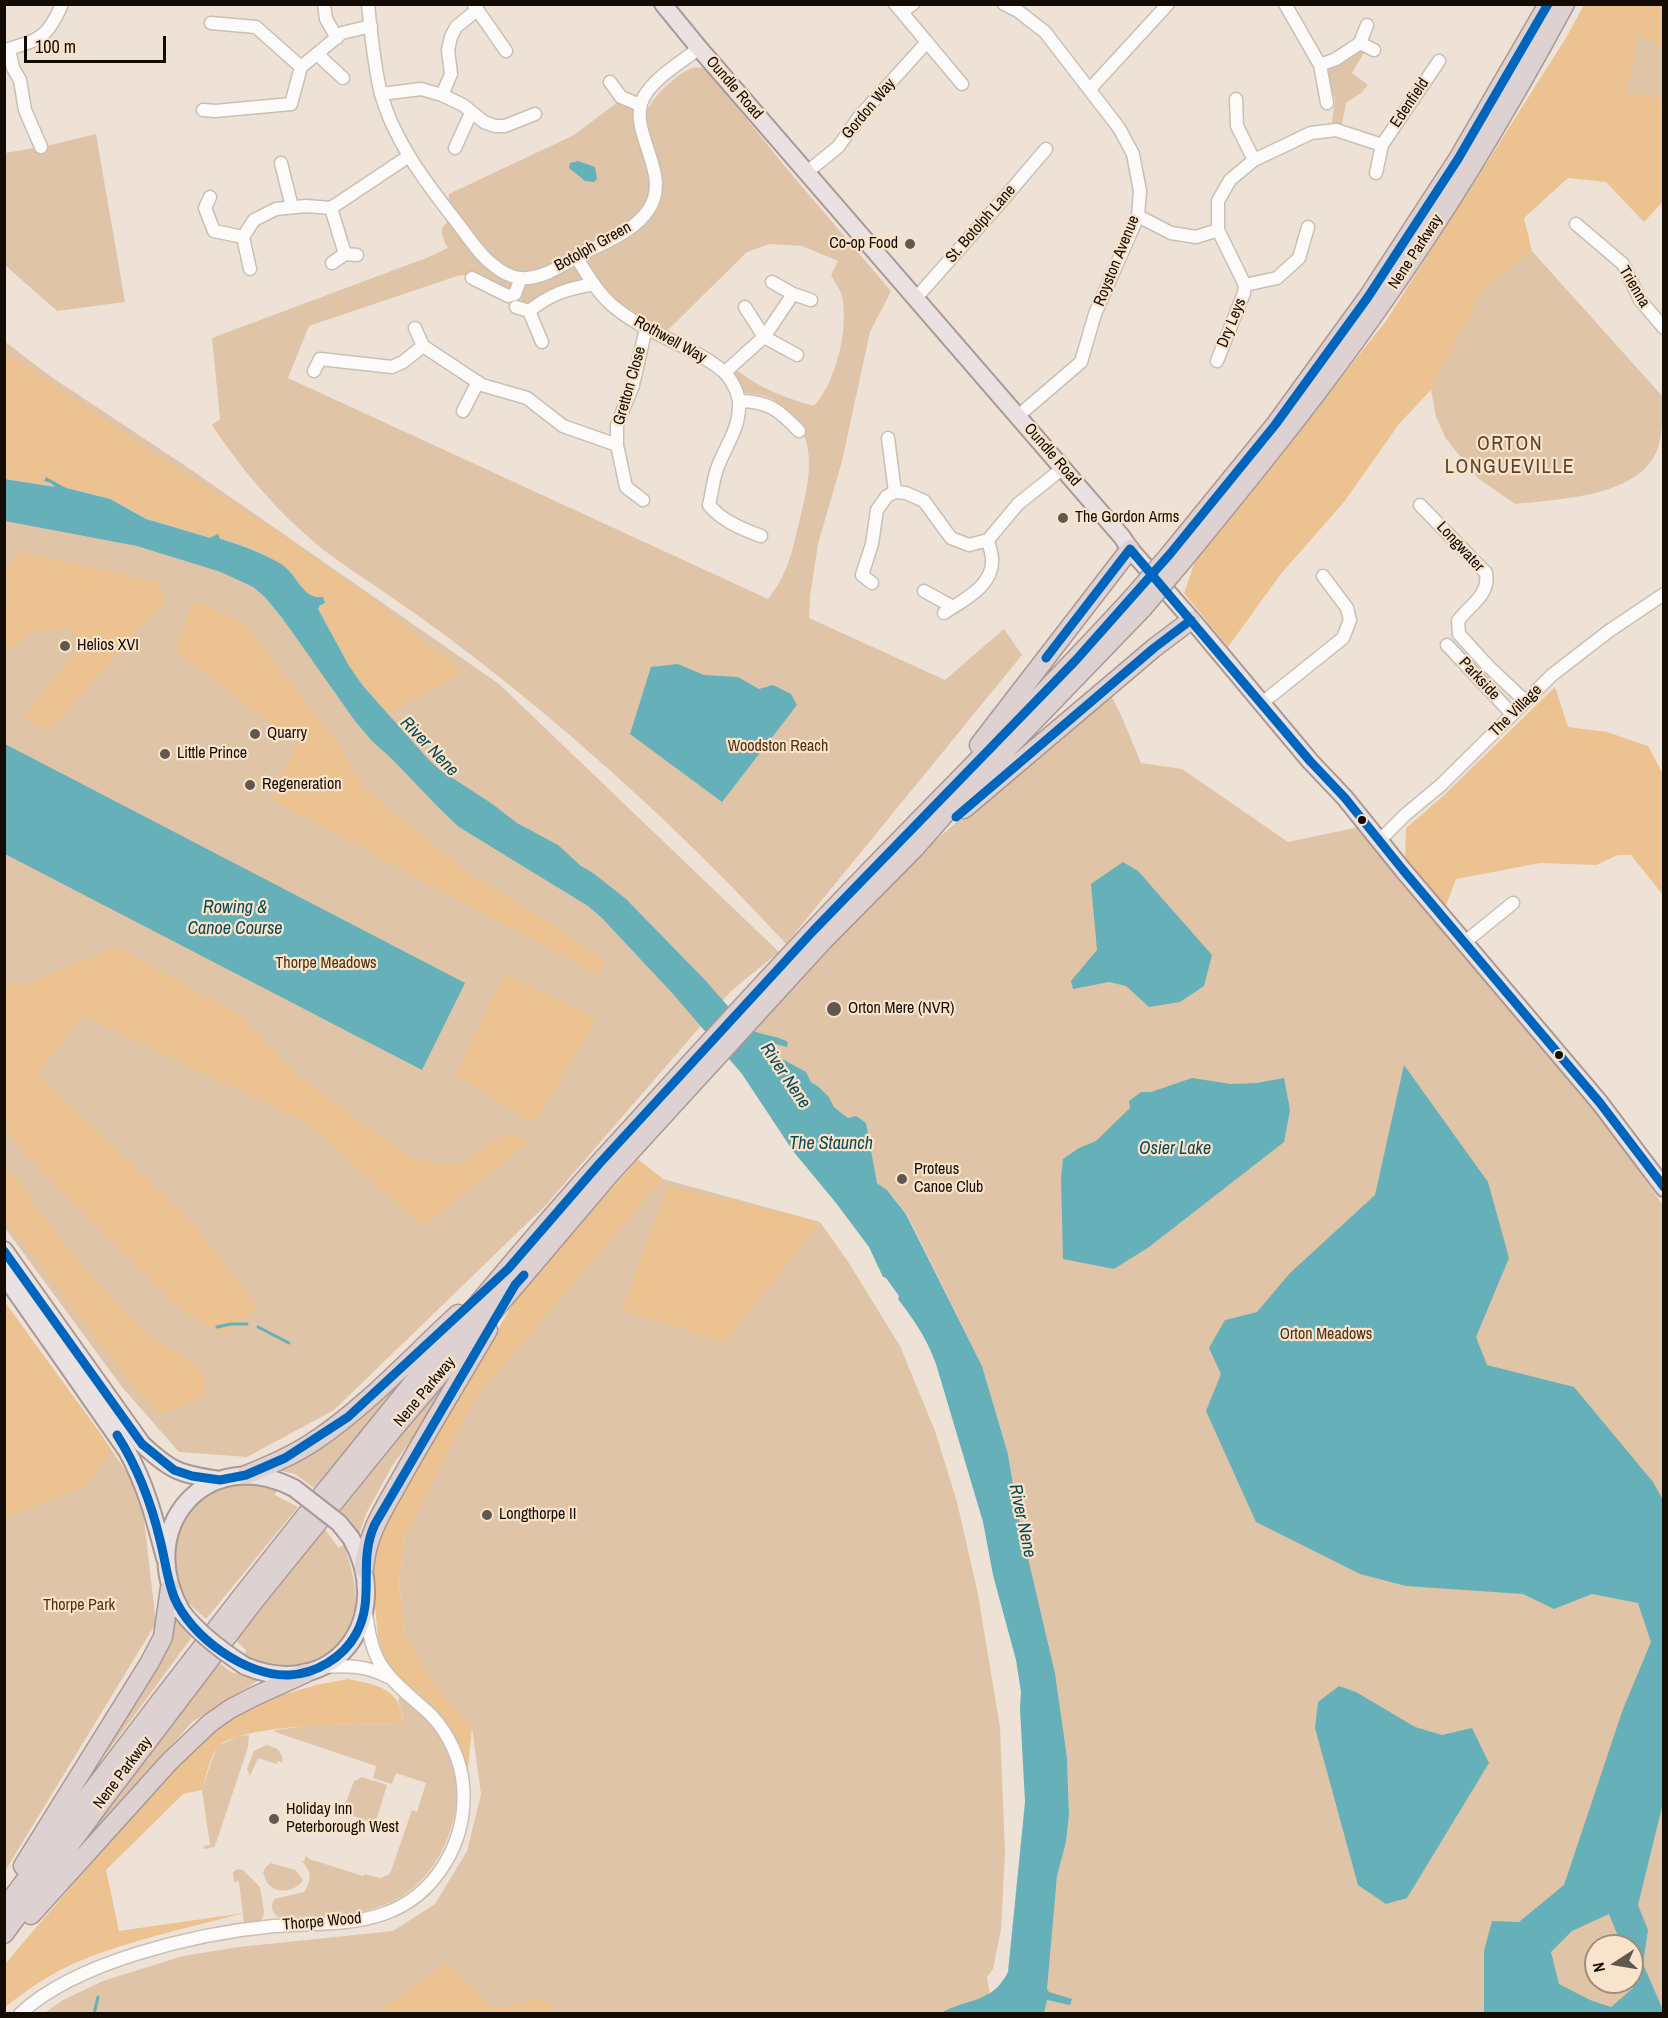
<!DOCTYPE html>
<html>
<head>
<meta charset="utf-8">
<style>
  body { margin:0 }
  #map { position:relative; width:1668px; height:2018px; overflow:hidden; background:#eee2d6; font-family:"Archivo Narrow",sans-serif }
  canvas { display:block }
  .frame { position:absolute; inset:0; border:6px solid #130c05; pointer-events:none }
  .north { position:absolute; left:1584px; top:1934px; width:60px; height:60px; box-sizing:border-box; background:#f9e3cb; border:2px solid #9d8d7c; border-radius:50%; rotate:258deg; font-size:16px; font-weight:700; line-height:24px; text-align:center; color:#130c05 }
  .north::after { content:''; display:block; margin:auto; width:21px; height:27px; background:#60574e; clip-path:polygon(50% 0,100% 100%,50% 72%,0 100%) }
  .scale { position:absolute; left:24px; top:36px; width:142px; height:27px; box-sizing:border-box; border:3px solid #130c05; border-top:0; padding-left:8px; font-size:18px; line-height:21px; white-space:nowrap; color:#130c05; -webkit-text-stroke:4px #f9e3cb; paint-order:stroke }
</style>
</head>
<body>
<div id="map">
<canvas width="1668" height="2018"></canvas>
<div class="frame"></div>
<div class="north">N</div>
<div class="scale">100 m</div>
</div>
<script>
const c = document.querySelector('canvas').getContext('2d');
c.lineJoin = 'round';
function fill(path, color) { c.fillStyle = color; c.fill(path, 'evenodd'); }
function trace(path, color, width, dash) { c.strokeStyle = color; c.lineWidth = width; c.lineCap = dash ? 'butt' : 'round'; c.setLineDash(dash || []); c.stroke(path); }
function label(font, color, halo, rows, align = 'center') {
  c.font = font + ' "Archivo Narrow",sans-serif'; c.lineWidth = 4.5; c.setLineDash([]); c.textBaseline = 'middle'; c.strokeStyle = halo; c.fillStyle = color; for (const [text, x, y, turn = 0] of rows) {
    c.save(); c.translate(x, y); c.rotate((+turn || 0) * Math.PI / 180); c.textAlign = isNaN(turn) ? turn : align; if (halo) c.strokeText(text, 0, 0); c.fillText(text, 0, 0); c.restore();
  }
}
const green = new Path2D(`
  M1637 34 1663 48V98L1624 92 1633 68Z
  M1358 48 1365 51 1352 73 1368 85 1361 93 1346 103 1342 124 1332 123 1335 99 1329 84 1327 66Z
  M695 67 705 68 716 81 787 169 891 291 870 332 842 461 818 544 810 596 809 618 945 680 1004 629 1022 655 786 944C696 846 598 755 493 672 461 647 428 622 394 599 370 581 343 566 320 547 277 512 242 470 212 425L220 419 212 338 429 257 448 248C439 231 438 226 457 216L448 203 449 194 574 135 619 101 640 114C650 110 652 100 659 93 669 83 682 71 695 67ZM769 244 802 246 838 261 831 275C834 281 840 289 842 296 849 329 836 382 814 406 786 398 758 388 736 369L733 371V377L744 393C751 394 760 394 767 397 777 401 785 408 792 416 819 446 808 487 799 522 792 552 788 574 768 599L288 378 309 326 457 276 473 274 496 288 523 294 520 302 526 308 601 284 618 301 660 330H668L747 252Z
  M96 134 125 302 57 311 5 265V153L46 146Z
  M1532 251 1663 397C1662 412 1663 429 1659 444 1646 497 1559 499 1515 504L1478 478 1446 439 1436 417 1431 390 1483 290Z
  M4 341 50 376 190 469 499 684 779 952 731 991 546 1205 334 1410 247 1457 179 1452 122 1387 5 1228Z
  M1109 692 1121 715 1141 763 1182 769 1288 842 1359 827 1372 847 1567 1075 1596 1111 1663 1205V2013H1044L1057 1876 1066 1842 1069 1815 1067 1757 1055 1673 1018 1515 1008 1454 982 1366 907 1214 887 1190 877 1183 865 1125 853 1118H848L834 1107 829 1097 819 1087 811 1082 806 1072 768 1051 766 1046 774 1043 786 1047 753 1031 853 916 917 856ZM1596 1946H1632V1982H1596Z
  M663 1179 820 1222 847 1260 900 1346 935 1431 957 1502 978 1594 1000 1727 1005 1852 1001 1929 993 1969 987 1977 993 2013 43 2014 63 2000 103 1981 183 1956 239 1947 393 1931 435 1904 467 1851 481 1794 472 1728 429 1678 404 1631 399 1581 404 1539 473 1401Z
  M4 1302 98 1430 129 1476 143 1511 156 1623 5 1871Z
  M479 1332 417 1432 392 1466 367 1512 359 1534 348 1518 337 1508Z
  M427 1353 314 1488 295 1474 272 1469Z
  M269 1484 277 1489 275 1495 298 1507 206 1619 188 1603 183 1605 174 1564V1538L196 1498 220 1485Z
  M322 1526 339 1548 344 1545C354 1574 361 1603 350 1632 341 1655 296 1672 273 1668 262 1667 253 1661 245 1654L246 1650 234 1639Z
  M170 1611 181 1625 194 1634 59 1818Z
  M217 1661 231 1672 259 1680 192 1722 48 1884Z
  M400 1695C421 1713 438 1730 449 1755 471 1806 442 1878 393 1901 353 1920 323 1914 281 1918 272 1915 270 1907 274 1899L304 1892C312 1879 312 1873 302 1861H304L306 1856 309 1859 363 1876 364 1874 380 1878 390 1874 412 1810 417 1812 426 1783 396 1773 392 1784 373 1778 376 1766 275 1732V1730L317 1725 403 1723 402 1713 398 1701Z
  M249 1735 248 1747 216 1843 214 1847 204 1849 203 1846 210 1845 202 1790 211 1762 218 1746 238 1736Z
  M266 1745C278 1748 282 1750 283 1763L278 1761 276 1764 258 1758 250 1776 247 1769 254 1751Z
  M362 1777 387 1785 375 1824 348 1814 344 1808 354 1781Z
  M271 1863 295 1870 303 1880C298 1889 282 1894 273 1888 267 1885 265 1878 263 1872L266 1867Z
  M237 1869 243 1870 260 1887 264 1911 263 1918 258 1922 244 1924 239 1881 234 1882 233 1872Z`);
const forest = new Path2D(`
  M1584 5H1663V48L1637 35 1633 68 1625 92 1663 98V201L1644 222 1606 182 1568 178 1524 218 1532 251 1483 290 1431 390 1399 424 1344 502 1280 575 1228 647 1184 593 1195 561 1386 321 1566 38Z
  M4 351 161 458 273 529 369 597 463 672 389 713C371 695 355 675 342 652 334 637 329 623 319 610L321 606 326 605 324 596 310 595C302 586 295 575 286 567 251 536 196 536 153 519 139 513 126 504 112 499 81 486 38 483 5 478Z
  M22 552 158 582 166 600 50 729 22 719 84 641 66 627 31 634 5 653 4 600 7 597 5 569Z
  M194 600 245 624 338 744 366 790 471 875 558 928 604 962 600 976 271 799 297 743 175 650Z
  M1555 687 1568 727 1607 732 1648 746 1663 774V895L1631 855H1618L1596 865 1540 863 1456 879 1445 908 1405 858 1406 828 1441 798Z
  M116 947 237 1013 304 1081 410 1157 428 1162 459 1164 508 1133 529 1143 422 1226 310 1125 83 1015 38 1074 188 1218 259 1307 224 1335 182 1311 53 1183 5 1131V982L22 986Z
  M504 974 596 1018 535 1123 456 1076Z
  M638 1159 663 1179 473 1401 404 1539 399 1581 404 1631 429 1678 472 1728 467 1777 457 1740 430 1710 386 1666 379 1646 371 1567 376 1534 520 1292Z
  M5 1167 18 1179 35 1206 87 1272 149 1336 200 1366 207 1396 161 1414 133 1386 5 1219Z
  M668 1186 820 1222 725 1342 622 1310Z
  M5 1302 111 1449 87 1486 5 1518Z
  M348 1679C377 1685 401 1688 403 1723 369 1724 238 1723 218 1747 209 1758 206 1777 202 1790L183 1794 106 1870 119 1931 244 1913C188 1928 129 1940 75 1963 50 1974 27 1990 5 2007V1964L168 1773 223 1721 262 1701 316 1685Z
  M447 1962 495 2009 543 1997 556 2013H375Z`);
const water = new Path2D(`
  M578 161 595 167 597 179 594 182 585 181 569 168 570 163Z
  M46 477 66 488 110 499 146 519 210 538 218 534 220 539C236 543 273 557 285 567 298 578 304 600 323 597L325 603 320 605 318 609 349 666 363 686 429 760 440 770 491 803 517 823 558 845 581 866 593 873 626 899 705 980 748 1029C761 1035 775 1035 788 1042L787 1047 771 1043 767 1046 768 1051 806 1072 811 1082 819 1087 829 1097 834 1107 848 1118 856 1116 866 1123 877 1183 887 1190 906 1214 982 1366 1008 1454 1018 1515 1055 1673 1067 1757 1069 1815 1066 1842 1057 1876 1047 1989 1049 1992 1072 1999 1070 2005 1047 2000 1044 2013H941C967 1998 992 2004 1008 1972L1025 1802 1020 1708 1021 1692 1016 1660 993 1575 983 1522 936 1364C926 1337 916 1323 898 1299L899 1296 886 1278 883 1277 869 1247 836 1203 793 1151 742 1074 673 994 602 918 588 906 459 827 439 808 392 759 372 741 355 721 283 619 265 597 253 587 221 572 137 546 5 521 4 479 55 487 51 483 44 481Z
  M678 664 704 675 738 677 759 689 773 685 791 694 797 705 722 802 630 734 651 667Z
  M5 744 465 983 422 1070 5 854Z
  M1123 862 1138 871 1212 955 1204 986 1180 1002 1149 1007 1126 986 1109 982 1073 989 1071 981 1097 950 1091 884Z
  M1404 1065 1488 1182 1509 1258 1476 1337 1487 1365 1574 1387 1653 1482 1663 1500V1803L1638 1905 1648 1930 1643 1964 1663 2010V2013H1484V1951L1492 1921 1519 1922 1564 1885 1623 1709 1651 1642 1638 1603 1592 1594 1554 1609 1523 1594 1406 1586 1360 1574 1256 1522 1206 1411 1221 1374 1209 1348 1225 1320 1257 1312 1290 1273 1375 1195ZM1609 1914 1622 1946H1632L1633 1988 1611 2007 1590 2000 1559 1984 1551 1952 1572 1931Z
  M1192 1078 1231 1084 1257 1083 1284 1078 1290 1110 1284 1142 1149 1247 1114 1269 1063 1259 1061 1178 1063 1159 1079 1148 1096 1141 1130 1108 1129 1101 1141 1092H1151Z
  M1339 1686 1356 1692 1415 1727 1442 1735 1472 1728 1489 1763 1407 1898 1386 1904 1358 1885 1315 1728 1318 1702Z`);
const stream = new Path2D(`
  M217 1327 231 1324H247
  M258 1327 289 1343
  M94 2014 98 1997`);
const minor = new Path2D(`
  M324 4 326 19 337 38
  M368 4C371 34 374 66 381 94 385 107 390 121 396 132 413 167 439 199 462 229 471 241 480 255 492 264 500 271 509 277 520 278 542 280 564 264 582 254 605 242 635 231 649 209 674 171 621 126 647 92 660 74 682 62 699 48
  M895 4 962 84
  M1004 4 1018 11 1045 32 1119 128 1133 154 1140 191 1138 216 1095 314 1081 362 1018 416
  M1285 4 1320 65 1336 59 1360 43 1367 25
  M474 5 506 51
  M902 12 913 4
  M211 23 256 27 301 67
  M1360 43 1374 50
  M317 54 343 78
  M1320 65 1327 103
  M610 82 621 97 640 105
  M1090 89 1168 4
  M381 94 421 89 442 95 463 105 484 122 495 126H505L535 114
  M442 95 451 74 448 50 451 37 456 27 477 10
  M1236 99 1237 126 1254 160
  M203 110 215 111 291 104 301 67 342 33 371 26
  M41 147 25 110 20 80 13 68 9 49C41 39 48 37 62 4
  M455 148 471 113
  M281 163 292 207
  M807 172 838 147 860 116 927 42
  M1376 173 1382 145 1439 61
  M210 197 205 208 214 231 243 237 250 269
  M331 208 345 254 332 263
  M1138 216 1171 233 1196 237 1218 230
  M1576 224 1623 264 1640 300 1664 328
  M243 237 254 220 276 209 306 206 331 208 409 156
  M345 254 357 255
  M576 257C587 274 597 292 612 305 645 334 690 344 723 371 731 378 739 393 739 404 740 429 725 446 717 469 713 480 712 493 709 505 722 521 742 529 761 536
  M472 278 508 296 515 294 521 278
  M772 282 793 294 811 300
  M1245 285 1277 278 1299 258 1308 227
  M916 298 1000 203 1046 149
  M516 307 529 311C551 294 566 289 594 284
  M745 307 764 337 797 355
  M529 311 542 342
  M415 328 423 346
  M1217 361 1244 293 1245 285 1218 230V201L1230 180 1254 160 1311 133 1336 130 1382 145
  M314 371 320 359 392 367 403 362 423 346 482 385 527 398 563 426 617 445V425L633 385 646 328
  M725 372 764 337 793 294
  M739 401C769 401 780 411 799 431
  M463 411 478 382
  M888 438 895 492
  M617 445 626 487 643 500
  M1420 505 1486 573C1490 596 1469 605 1458 621L1459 634 1488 666 1525 701
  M872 583 862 575 872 544 877 510 887 496 895 492 906 493 924 501 951 538 969 545 988 540
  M924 591 953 607
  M944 613C963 600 994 586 992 559 992 553 989 546 988 540L1018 504 1063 468
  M1447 645 1512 714
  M1262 703 1343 638 1350 620 1347 608 1323 576
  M1379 841 1405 815 1441 785 1552 675 1609 631 1664 594
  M1465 942 1513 903
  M324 1667C347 1665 368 1666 388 1677
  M20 2014C76 1961 199 1933 274 1926 310 1923 348 1926 383 1914 436 1896 468 1841 463 1785 461 1761 449 1734 432 1716 416 1700 396 1687 383 1668 372 1652 368 1632 366 1612`);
const major = new Path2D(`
  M663 4 699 48 1122 537 1130 549 1198 627 1310 761 1345 798 1403 870 1600 1103 1664 1188
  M4 1250 142 1444C172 1472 180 1474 220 1480
  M4 1275 127 1451C146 1485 155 1520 165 1558
  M182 1612C133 1528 207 1443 294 1488
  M245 1666C334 1703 396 1618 351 1538`);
const highway = new Path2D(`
  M1170 554 1275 425 1368 297 1458 159 1548 4
  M1180 564C1249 480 1318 395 1380 306 1448 210 1509 108 1565 4
  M979 745 1130 549
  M964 809 1154 648 1191 620
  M246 1475C270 1465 294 1455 316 1440 368 1405 412 1356 458 1314
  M364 1569C367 1531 386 1506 404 1473 431 1425 460 1378 488 1330
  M23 1866 150 1662 163 1637 170 1588
  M4 1909C107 1769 213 1631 322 1495 413 1382 504 1269 601 1161 687 1067 772 972 861 880 952 786 1044 694 1132 598
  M31 1915 170 1761 210 1723 230 1709 253 1697 306 1673
  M4 1934 103 1800 255 1600 391 1432 610 1174 824 940 914 849 952 806 1143 608`);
const majorBridge = new Path2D(`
  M294 1488 339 1523 351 1538
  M182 1612C199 1634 222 1651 245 1666`);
const highwayBridge = new Path2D(`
  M1132 598 1170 554
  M1143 608 1180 564`);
const bus1 = new Path2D(`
  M1046 658 1130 549 1310 761 1345 798 1403 870 1600 1103 1664 1187
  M956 817 1154 648 1191 620
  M4 1251 142 1444 174 1470 192 1476 220 1480 246 1475 285 1458 348 1417 508 1269 599 1164 814 930 1076 660 1170 554 1275 425 1368 297 1458 159 1548 4
  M117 1435C138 1468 151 1502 160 1540 165 1559 167 1579 174 1597 190 1636 246 1677 289 1675 315 1674 343 1658 356 1634 376 1598 357 1562 375 1524L515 1285 524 1275`);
const markers = [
  [910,244,6,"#60574e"],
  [1063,518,6,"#60574e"],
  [65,646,6,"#60574e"],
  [255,734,6,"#60574e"],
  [165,754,6,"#60574e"],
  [250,785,6,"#60574e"],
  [1362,820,5,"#130c05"],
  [834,1009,8,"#60574e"],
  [1559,1055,5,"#130c05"],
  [902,1179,6,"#60574e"],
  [487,1515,6,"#60574e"],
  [274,1819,6,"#60574e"]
];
const streetNames = [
  ["Oundle Road",734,88,49],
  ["Edenfield",1410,103,-56],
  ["Gordon Way",869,109,-50],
  ["St. Botolph Lane",981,224,-49],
  ["Botolph Green",593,247,-29],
  ["Nene Parkway",1416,252,-57],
  ["Royston Avenue",1117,261,-68],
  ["Trienna",1634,287,59],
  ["Dry Leys",1232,323,-68],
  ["Rothwell Way",670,340,29],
  ["Gretton Close",630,386,-74],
  ["Oundle Road",1052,455,49],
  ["Longwater",1460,547,47],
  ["Parkside",1479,679,47],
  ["The Village",1516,711,-45],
  ["Nene Parkway",425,1392,-50],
  ["Nene Parkway",123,1773,-53],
  ["Thorpe Wood",322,1922,-5]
];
const poiNames = [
  ["Co-op Food",898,244,"right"],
  ["The Gordon Arms",1075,518],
  ["Helios XVI",77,646],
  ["Quarry",267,734],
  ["Little Prince",177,754],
  ["Regeneration",262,785],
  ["Orton Mere (NVR)",848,1009],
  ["Proteus",914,1170],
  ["Canoe Club",914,1188],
  ["Longthorpe II",499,1515],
  ["Holiday Inn",286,1810],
  ["Peterborough West",286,1828]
];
const parkNames = [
  ["Woodston Reach",778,747],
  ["Thorpe Meadows",326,964],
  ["Orton Meadows",1326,1335],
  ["Thorpe Park",79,1606]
];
const waterNames = [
  ["River Nene",429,747,46],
  ["Rowing &",235,908],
  ["Canoe Course",235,929],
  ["River Nene",785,1076,56],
  ["The Staunch",831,1144],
  ["Osier Lake",1175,1149],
  ["River Nene",1022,1521,78]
];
const quarterNames = [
  ["ORTON",1510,445],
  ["LONGUEVILLE",1510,468]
];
fill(green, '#dfc4a7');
fill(forest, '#ebc290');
fill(water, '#66b0b9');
trace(stream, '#66b0b9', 3);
trace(minor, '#c8bfb5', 15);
trace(major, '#a99895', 20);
trace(highway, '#a99895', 21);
trace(minor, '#fcfbf9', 12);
trace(major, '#eae2e2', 16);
trace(highway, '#ded1d2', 18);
trace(majorBridge, '#a99895', 20, []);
trace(highwayBridge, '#a99895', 21, []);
trace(majorBridge, '#eae2e2', 16);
trace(highwayBridge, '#ded1d2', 18);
trace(bus1, '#0065bd', 9);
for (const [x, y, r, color] of markers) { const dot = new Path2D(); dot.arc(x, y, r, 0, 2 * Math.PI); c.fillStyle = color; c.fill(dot); trace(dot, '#f9e3cb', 2); }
label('16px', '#130c05', '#f9e3cb', streetNames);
label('16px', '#130c05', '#f9e3cb', poiNames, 'left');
label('16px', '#4c310f', '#f9e3cb', parkNames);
label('italic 18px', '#094953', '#f9e3cb', waterNames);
c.letterSpacing = '1.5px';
label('20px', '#574530', '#f9e3cb', quarterNames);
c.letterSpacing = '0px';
</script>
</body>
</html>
